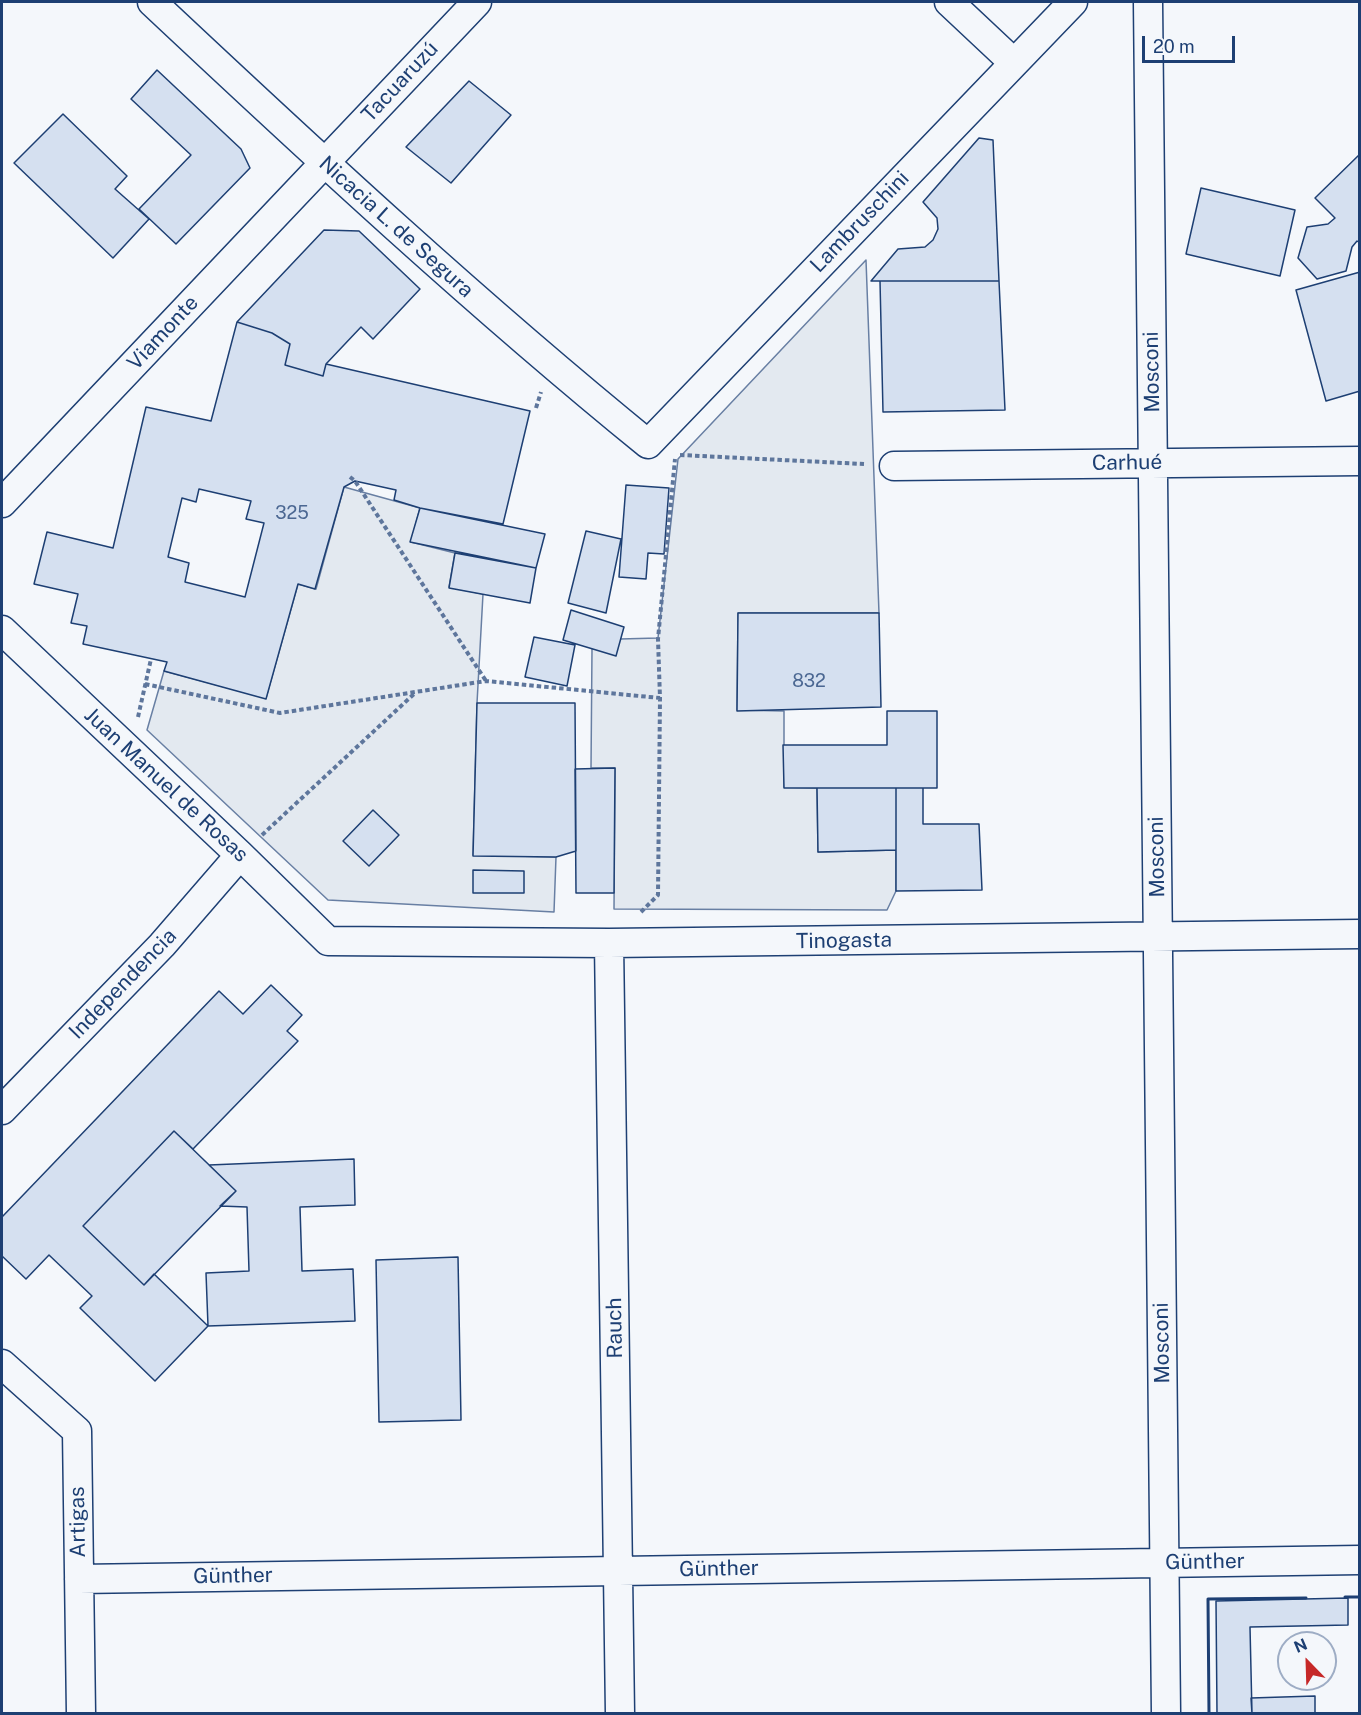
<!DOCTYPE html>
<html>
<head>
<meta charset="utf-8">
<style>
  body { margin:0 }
  #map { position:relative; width:1361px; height:1715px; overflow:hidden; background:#f4f7fb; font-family:"Public Sans",sans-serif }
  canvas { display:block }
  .frame { position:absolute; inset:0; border:3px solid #1d3f73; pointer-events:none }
  .north { position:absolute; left:1277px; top:1631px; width:60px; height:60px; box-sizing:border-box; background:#f4f7fb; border:2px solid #9eadc5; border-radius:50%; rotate:337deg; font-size:16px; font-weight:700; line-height:24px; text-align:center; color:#1d3f73 }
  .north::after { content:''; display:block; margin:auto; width:21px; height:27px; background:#c62828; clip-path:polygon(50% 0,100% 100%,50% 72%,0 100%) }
  .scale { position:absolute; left:1142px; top:36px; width:93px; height:27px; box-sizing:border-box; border:3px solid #1d3f73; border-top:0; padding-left:8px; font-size:18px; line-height:21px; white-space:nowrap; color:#1d3f73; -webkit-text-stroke:4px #f4f7fb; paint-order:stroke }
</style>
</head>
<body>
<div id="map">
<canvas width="1361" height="1715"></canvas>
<div class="frame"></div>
<div class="north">N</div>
<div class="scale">20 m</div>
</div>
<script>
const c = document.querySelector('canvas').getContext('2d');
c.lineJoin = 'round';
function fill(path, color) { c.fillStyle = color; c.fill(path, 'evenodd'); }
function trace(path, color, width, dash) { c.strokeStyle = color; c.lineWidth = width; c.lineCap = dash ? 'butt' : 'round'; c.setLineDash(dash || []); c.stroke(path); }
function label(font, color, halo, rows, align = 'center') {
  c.font = font + ' "Public Sans",sans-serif'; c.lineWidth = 4.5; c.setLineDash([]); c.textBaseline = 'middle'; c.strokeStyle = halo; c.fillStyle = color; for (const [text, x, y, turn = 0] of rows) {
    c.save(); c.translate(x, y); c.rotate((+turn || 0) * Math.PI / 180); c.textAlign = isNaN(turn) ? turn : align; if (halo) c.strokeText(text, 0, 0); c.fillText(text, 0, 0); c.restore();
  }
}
const green = new Path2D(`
  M866 260 879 613H738L737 710 784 711V787L817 788 818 852 896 850V891L887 910 614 909 615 768H591L592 649 620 639 658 638 678 459Z
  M344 487 420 508 411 542 455 553 449 587 483 594 477 703 473 855 556 857 554 912 328 900 147 730 164 671 266 698 298 584 316 589Z`);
const building = new Path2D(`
  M157 70 241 149 250 168 176 244 139 209 191 155 131 99Z
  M469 81 511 115 451 183 406 147Z
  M63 114 127 176 115 189 149 219 113 258 14 163Z
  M979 138 993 140 999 281H871L898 249 925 247 933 240 938 229 937 218 923 202Z
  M1360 154V243L1357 241 1352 247 1346 271 1317 279 1298 258 1307 227 1328 224 1335 218 1315 198Z
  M1201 188 1295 210 1280 276 1186 254Z
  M324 230 359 231 420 289 373 339 361 327 326 364 323 376 285 365 290 344 272 333 237 322Z
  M1360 272V391L1326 401 1296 290Z
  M880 281H999L1005 410 883 412Z
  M237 322 272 333 290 344 285 365 323 376 326 364 530 411 503 524 420 508 394 500 396 490 355 481 344 487 315 589 298 584 266 699 164 671 167 662 83 644 87 626 71 623 78 594 34 584 47 532 113 548 146 407 211 421ZM199 489 251 501 246 519 264 523 245 597 185 582 189 563 168 557 182 498 196 502Z
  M626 485 669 488 664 554 648 553 646 579 619 577Z
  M420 508 545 534 536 568 410 542Z
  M586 531 621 539 606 613 568 603Z
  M455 553 536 568 530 603 449 588Z
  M571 610 624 627 616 656 563 640Z
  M738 613H879L881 707 737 711Z
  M534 637 575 645 567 686 525 677Z
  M477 703H575L576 851 556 857 473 856Z
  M887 711H937V788H784L783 745H887Z
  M615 768 614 893H576L575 769Z
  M817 788H896V850L818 852Z
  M896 788H923V824H979L982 890 896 891Z
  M373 810 399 835 369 866 343 841Z
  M473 870 524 871V893H473Z
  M271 985 302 1015 287 1031 298 1041 193 1149 174 1131 83 1226 144 1285 154 1274 208 1326 155 1381 80 1308 92 1296 49 1255 26 1279 2 1256V1217L219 991 243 1014Z
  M174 1131 236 1191 144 1285 83 1226Z
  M354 1159 355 1205 300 1207 302 1271 353 1269 355 1321 208 1326 206 1273 249 1271 247 1207 220 1206 236 1191 209 1165Z
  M458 1257 461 1420 379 1422 376 1260Z
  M1348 1598V1625L1250 1627 1252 1714H1217L1216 1601Z
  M1315 1696V1714H1252L1251 1698Z`);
const path = new Path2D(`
  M536 408 541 392
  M680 455 864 464
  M350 477 355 481 486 681
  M145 684 280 713 486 681 660 698
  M138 717 151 659
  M262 835 415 693
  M641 912 658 895 660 698 658 639 675 459`);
const street = new Path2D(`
  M152 2C314 154 476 304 648 444L1073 2
  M949 2 1014 63
  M1148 2 1166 1714
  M894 466 1360 461
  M2 503 477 2
  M2 630 240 855 328 941 609 943 1360 934
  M609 943 620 1714
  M2 1110 162 945 240 855
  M2 1364 77 1431 81 1714
  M79 1579 1360 1560`);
const wall = new Path2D(`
  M1345 1597H1360
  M1209 1714 1208 1599 1306 1598`);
const numberNames = [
  ["325",292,513],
  ["832",809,681]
];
const streetNames = [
  ["Tacuaruzú",400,82,-47],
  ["Lambruschini",860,222,-46],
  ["Nicacia L. de Segura",396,227,42],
  ["Viamonte",163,333,-47],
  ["Mosconi",1152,372,-91],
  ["Carhué",1127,463,-1],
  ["Juan Manuel de Rosas",166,785,43],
  ["Mosconi",1157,857,-91],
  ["Tinogasta",844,941,-1],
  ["Independencia",123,984,-46],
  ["Rauch",615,1328,-91],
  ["Mosconi",1162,1343,-91],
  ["Artigas",78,1522,-91],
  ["Günther",1205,1562,-1],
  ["Günther",719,1569,-1],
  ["Günther",233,1576,-1]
];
fill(green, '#e3e9f0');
trace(green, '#687fa3', 1.5);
fill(building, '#d5e0f0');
trace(building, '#1d3f73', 1.5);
trace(street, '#1d3f73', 31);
trace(path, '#5e769c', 4, [4.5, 3]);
trace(street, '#f4f7fb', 28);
trace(wall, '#1d3f73', 3);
label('18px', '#4b6792', null, numberNames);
label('21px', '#1d3f73', '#f4f7fb', streetNames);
</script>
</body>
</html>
